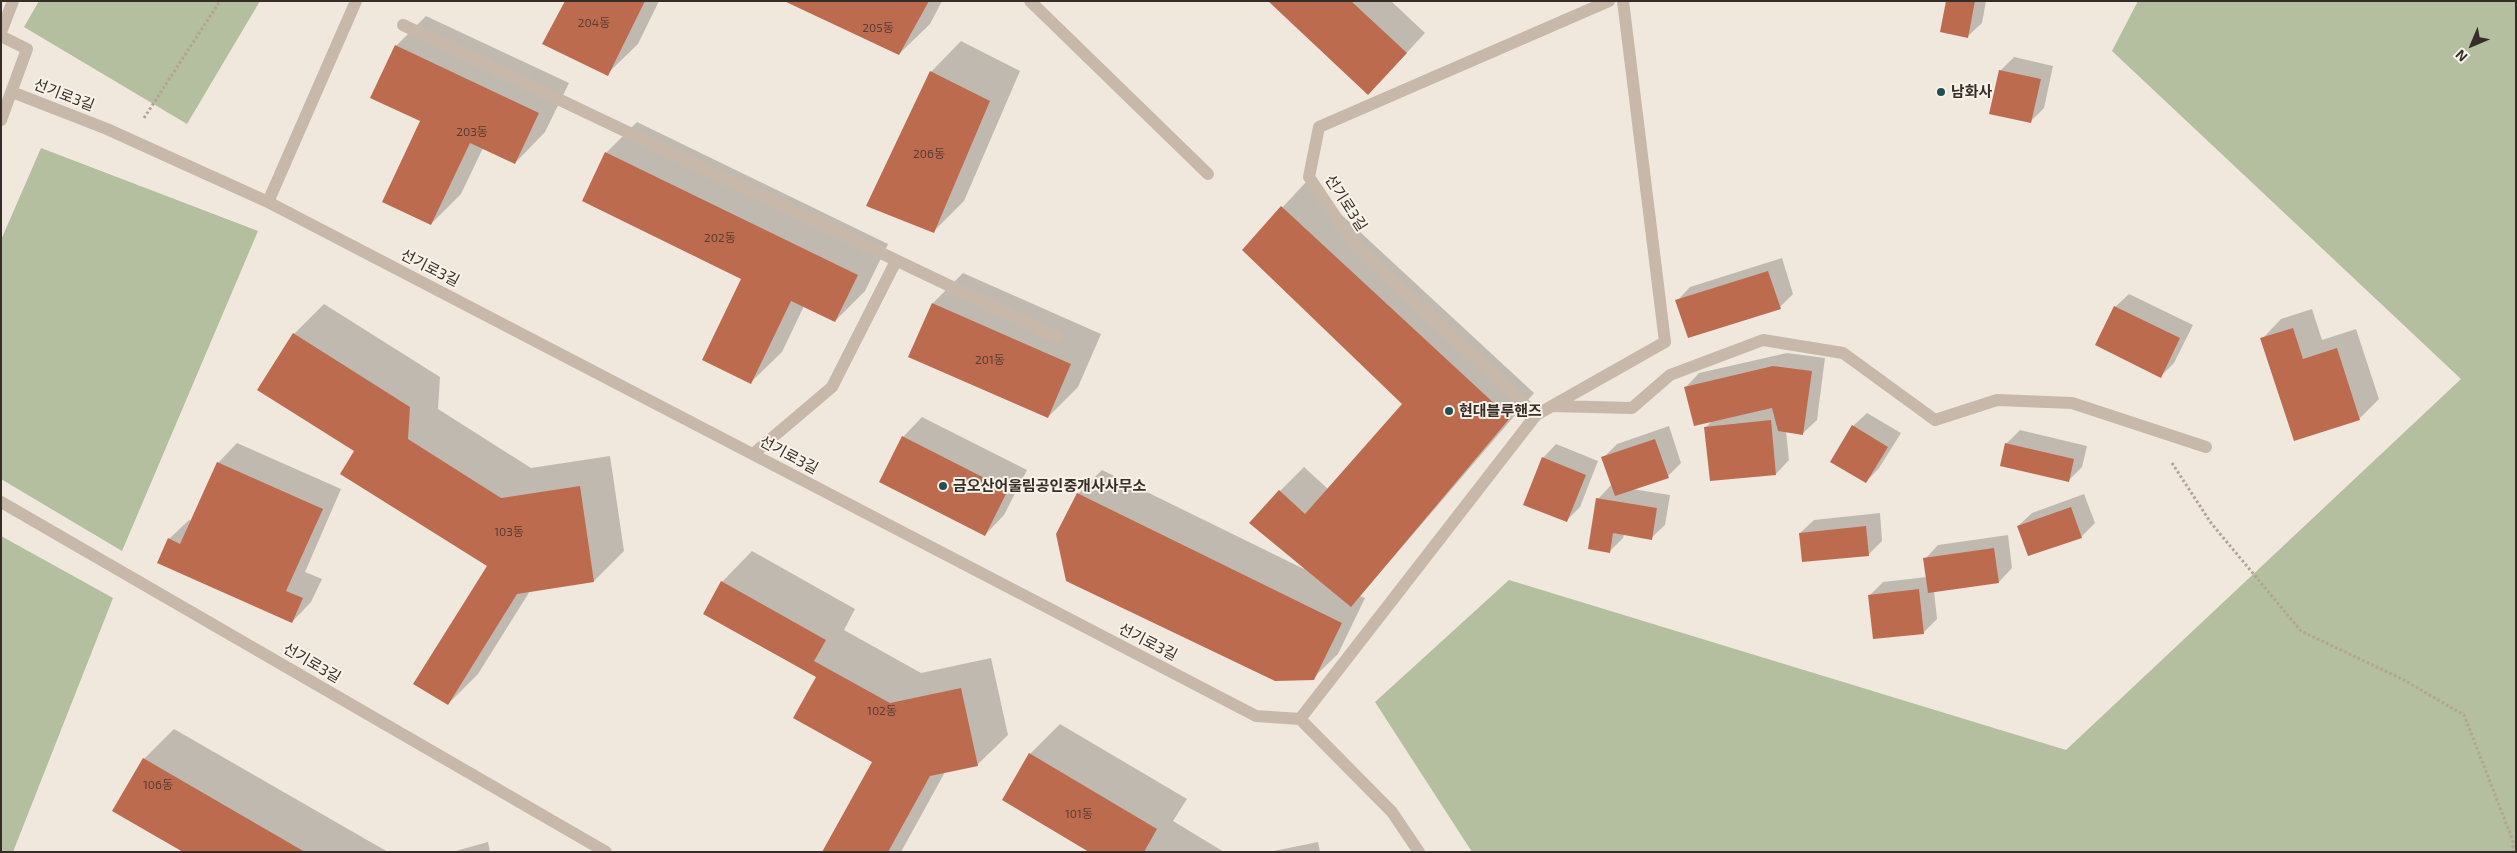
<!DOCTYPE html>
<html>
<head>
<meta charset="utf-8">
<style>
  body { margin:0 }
  #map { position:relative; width:2517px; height:853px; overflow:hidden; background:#f0e8dd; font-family:"Exo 2",sans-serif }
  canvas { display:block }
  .frame { position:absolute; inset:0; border:2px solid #362d29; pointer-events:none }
  .north { position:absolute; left:2447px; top:20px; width:50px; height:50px; -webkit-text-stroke:4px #f8f2e9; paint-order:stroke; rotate:225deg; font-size:14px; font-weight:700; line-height:20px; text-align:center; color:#362d29 }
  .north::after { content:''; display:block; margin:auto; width:18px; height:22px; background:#362d29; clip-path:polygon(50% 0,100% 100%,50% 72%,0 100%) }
</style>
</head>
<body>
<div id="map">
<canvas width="2517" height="853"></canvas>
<div class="frame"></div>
<div class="north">N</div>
</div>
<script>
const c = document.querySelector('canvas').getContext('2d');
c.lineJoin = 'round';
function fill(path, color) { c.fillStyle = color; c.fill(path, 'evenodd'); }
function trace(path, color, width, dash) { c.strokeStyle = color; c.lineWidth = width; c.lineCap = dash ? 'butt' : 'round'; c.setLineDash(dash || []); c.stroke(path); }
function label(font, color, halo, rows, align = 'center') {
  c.font = font + ' "Exo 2","Noto Sans KR",sans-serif'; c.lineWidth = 4; c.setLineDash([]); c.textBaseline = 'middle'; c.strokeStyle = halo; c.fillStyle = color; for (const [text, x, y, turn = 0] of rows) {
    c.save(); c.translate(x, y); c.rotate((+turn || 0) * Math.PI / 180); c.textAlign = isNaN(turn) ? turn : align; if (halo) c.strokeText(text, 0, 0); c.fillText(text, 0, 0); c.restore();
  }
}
const green = new Path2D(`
  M39 1H260L187 124 24 27Z
  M2138 1H2516V852H1472L1375 702 1509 580 2066 750 2461 379 2112 51Z
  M41 148 258 231 122 551 1 479V240Z
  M1 536 113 598 13 852H1Z`);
const shadow = new Path2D(`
  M566 1H659L638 44 607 74Z
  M787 1H942L930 24 899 54Z
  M1270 1H1391L1425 33 1387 74Z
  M1947 1H1986L1982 23 1968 36Z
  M426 16 569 83 545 132 515 163 483 148 461 194 431 224 421 120 396 46Z
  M961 41 1020 71 964 201 934 231 931 72Z
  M2014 57 2053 66 2044 108 2030 122 2000 71Z
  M637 122 888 244 865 291 835 321 804 306 782 352 751 382 743 278 583 200 607 152Z
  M1306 182 1534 393 1360 596 1365 598 1338 654 1313 678 1078 494 1102 470 1304 569 1280 491 1304 467 1328 489 1404 404 1243 250Z
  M1782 258 1793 294 1780 307 1677 301 1690 287Z
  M963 273 1101 334 1078 387 1048 417 933 303Z
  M2129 294 2193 325 2174 363 2161 376 2115 307Z
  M324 304 440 377 438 409 531 468 610 456 624 551 594 581 530 591 478 674 448 704 488 566 356 450 294 334Z
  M2312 309 2322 340 2356 329 2379 399 2359 419 2262 339 2281 319Z
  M1787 353 1825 358 1817 420 1803 433 1786 431 1789 460 1776 474 1706 427 1712 421 1686 387 1699 373Z
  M1867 413 1901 433 1879 468 1866 482 1853 426Z
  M922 417 1027 470 1004 515 985 535 903 437Z
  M1669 426 1681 463 1668 476 1632 489 1670 495 1665 525 1651 538 1624 534 1623 538 1610 551 1598 499 1612 484 1603 458 1617 444Z
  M2020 430 2087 446 2082 467 2068 481 2006 444Z
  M237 443 341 489 305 572 322 579 311 602 292 622 169 539 189 520 192 521 218 463Z
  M1556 444 1598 461 1580 507 1566 521 1543 458Z
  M2084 494 2095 523 2081 537 2018 526 2032 513Z
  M1880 513 1882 541 1868 555 1800 533 1814 520Z
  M2008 535 2012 568 1999 582 1934 591 1937 619 1923 633 1870 595 1883 582 1927 577 1925 559 1938 545Z
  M752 551 855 609 844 630 921 673 991 658 1008 735 977 765 945 772 901 852H823L873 762 818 676 722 582Z
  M1060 724 1187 799 1173 821 1224 852H1092L1030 754Z
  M174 729 388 852H185L144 759Z
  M488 842 490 852H452Z
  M1318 842 1320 852H1269Z`);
const building = new Path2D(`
  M565 1H645L608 76 542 44Z
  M784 1H929L899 55Z
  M1268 1H1351L1407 53 1368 95Z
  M1946 1H1975L1968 38 1940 32Z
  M395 45 539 113 515 164 470 143 431 225 382 202 420 121 370 98Z
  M1999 70 2041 79 2031 123 1989 114Z
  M930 71 990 101 934 233 866 206Z
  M605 152 858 275 835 322 791 301 751 384 702 360 741 279 582 201Z
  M1281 206 1510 418 1351 607 1249 523 1279 490 1305 514 1402 404 1242 250Z
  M1768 271 1781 309 1688 338 1675 300Z
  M932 303 1071 364 1048 418 908 357Z
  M2114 306 2180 338 2161 378 2095 345Z
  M2293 328 2303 359 2337 348 2360 420 2294 441 2260 338Z
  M293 333 410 407 408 439 501 498 580 486 594 582 517 594 448 705 413 684 487 566 340 474 354 451 257 390Z
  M1773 366 1812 371 1803 435 1778 431 1772 408 1694 426 1684 387Z
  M1771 420 1776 475 1710 481 1704 427Z
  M1852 425 1888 447 1866 483 1830 462Z
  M902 436 1008 490 985 536 879 482Z
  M1655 439 1669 478 1615 496 1601 457Z
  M2005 443 2074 459 2069 482 2000 466Z
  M1542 457 1586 475 1567 522 1523 505Z
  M217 462 323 509 286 591 303 598 292 623 157 563 168 538 180 544Z
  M1077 493 1342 623 1314 680 1275 681 1066 581 1056 534Z
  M1596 498 1657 508 1652 540 1613 533 1610 553 1588 549Z
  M2071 507 2082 538 2028 556 2017 526Z
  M1866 526 1869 556 1802 562 1799 533Z
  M1994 548 1999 583 1928 593 1923 558Z
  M721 581 826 640 814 661 890 703 961 688 978 766 930 776 888 852H822L872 762 793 718 816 677 703 614Z
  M1919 589 1924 634 1873 639 1868 595Z
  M1029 753 1157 829 1144 852H1089L1002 800Z
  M143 758 305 852H183L112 811Z`);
const path = new Path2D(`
  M144 118 220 1
  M2172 463 2211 523 2301 631 2402 679 2464 715 2513 841V852`);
const street = new Path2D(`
  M1030 1 1208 174
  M403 25 1057 337
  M1 32 13 1
  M1 36 27 49 1 120
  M12 92 107 129 268 202 1256 716 1300 719 1392 812 1419 852
  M268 202 356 1
  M1552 406 1632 408 1670 375 1763 340 1843 353 1935 420 1997 400 2072 403 2206 447
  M1536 415 1356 247 1309 177 1319 127 1609 1
  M753 454 832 387 896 261
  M1 502 606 852
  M1300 719 1536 415 1665 342 1623 1`);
const markers = [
  [1941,92,5,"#215054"],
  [1449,411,5,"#215054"],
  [943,486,5,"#215054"]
];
const numberNames = [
  ["204동",594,23],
  ["205동",878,28],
  ["203동",472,132],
  ["206동",929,154],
  ["202동",720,238],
  ["201동",990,360],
  ["103동",509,532],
  ["102동",882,711],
  ["106동",158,785],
  ["101동",1079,814]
];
const poiNames = [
  ["남화사",1951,92],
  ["현대블루핸즈",1459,411],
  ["금오산어울림공인중개사사무소",953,486]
];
const streetNames = [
  ["선기로3길",64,95,21],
  ["선기로3길",1346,203,57],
  ["선기로3길",430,268,27],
  ["선기로3길",789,455,28],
  ["선기로3길",1148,642,27],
  ["선기로3길",312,663,30]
];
fill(green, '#b3bf9e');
fill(shadow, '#0003');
fill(building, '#bd6b4f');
trace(path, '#b4a294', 3, [2.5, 2.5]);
trace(street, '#c8b8aa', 12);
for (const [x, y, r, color] of markers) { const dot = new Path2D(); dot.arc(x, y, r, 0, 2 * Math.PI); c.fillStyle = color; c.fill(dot); trace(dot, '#f8f2e9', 2); }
label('12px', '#583c32', null, numberNames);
label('bold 15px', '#362d29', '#f8f2e9', poiNames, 'left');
label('15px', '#362d29', '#f8f2e9', streetNames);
</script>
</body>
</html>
